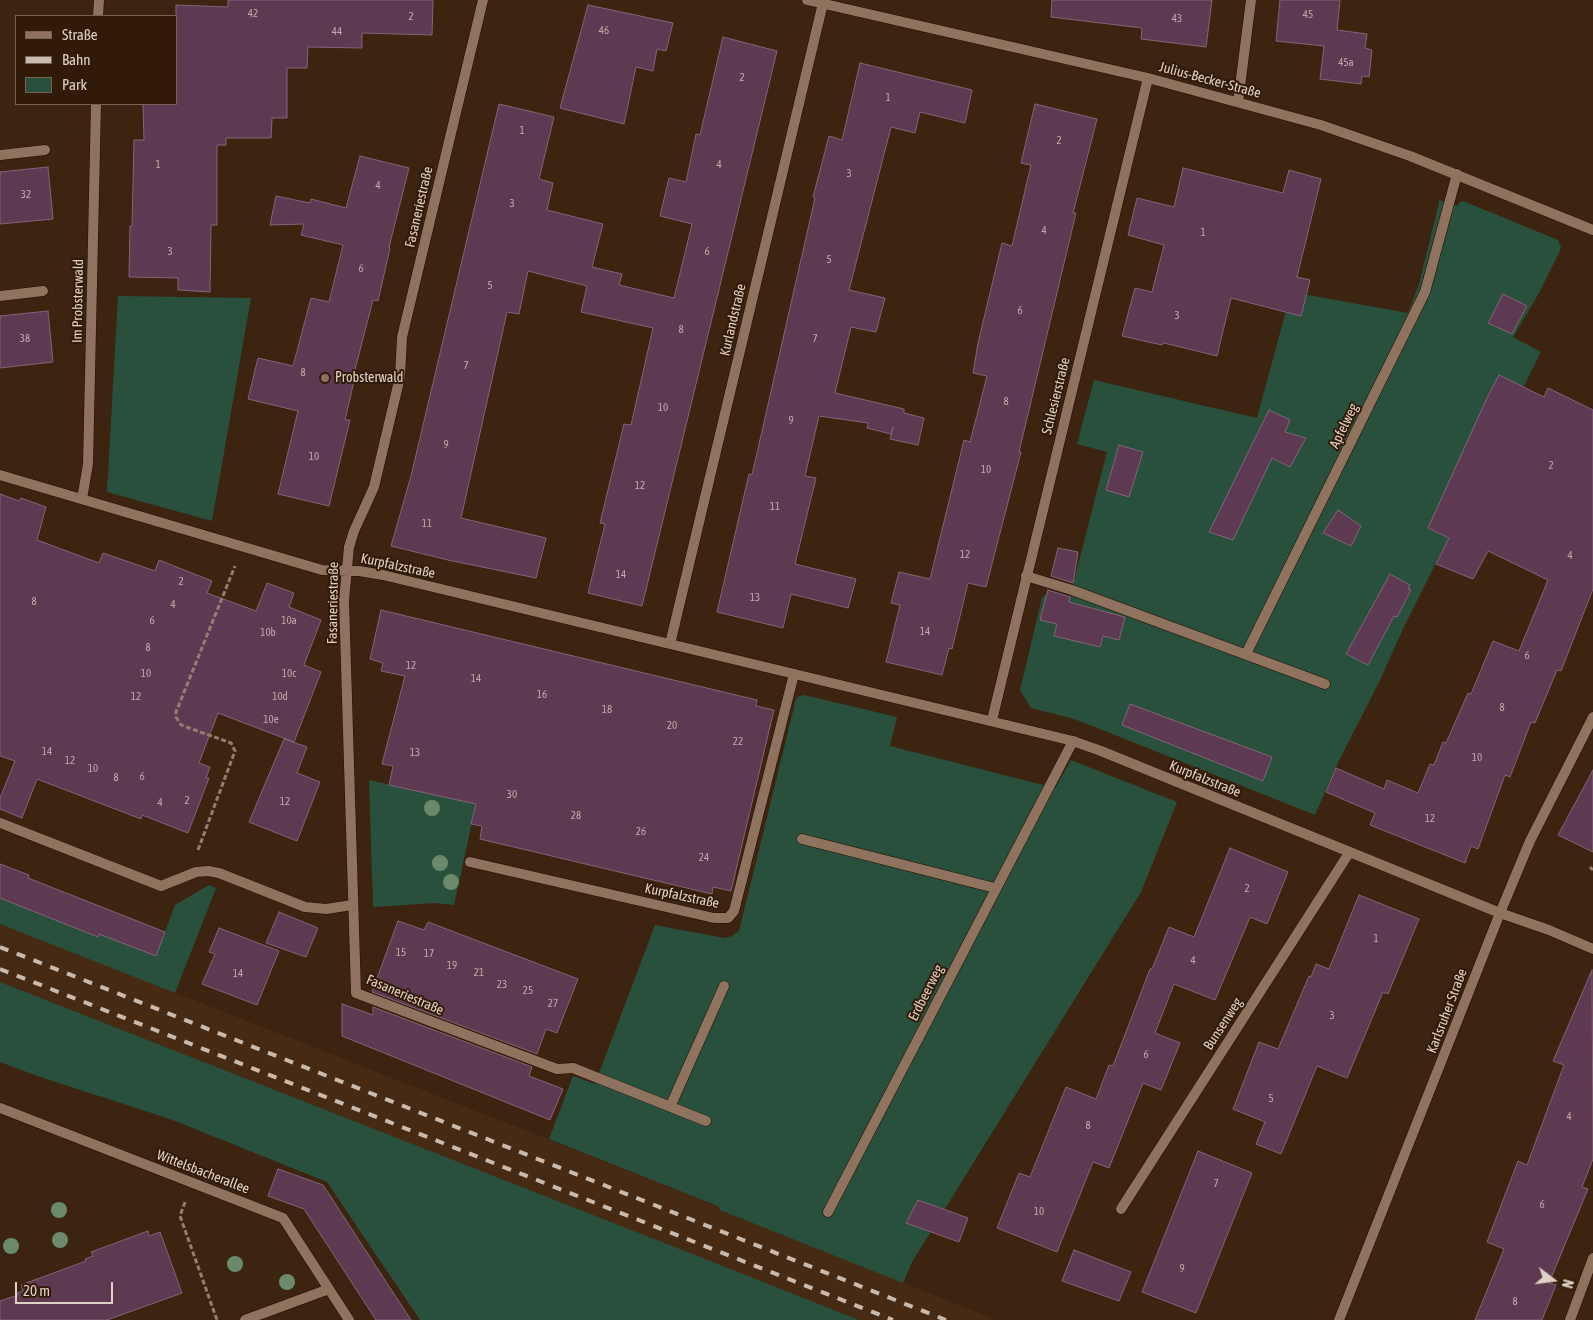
<!DOCTYPE html>
<meta charset="utf-8">
<style>
body{margin:0}
#map{position:relative;width:1593px;height:1320px;overflow:hidden;background:#3c2411;font-family:"Asap Condensed",sans-serif}
canvas{display:block}
.legend{position:absolute;left:15px;top:15px;width:162px;height:90px;box-sizing:border-box;background:#311a07;border:1px solid #776353;margin:0;padding:6px 9px;list-style:none;font-size:15px;color:#e0d1c5}
.legend li{display:flex;align-items:center;gap:10px;height:25px}
.legend b{width:25px;border:1px solid #776353}
.north{position:absolute;left:1528px;top:1255px;width:50px;height:50px;-webkit-text-stroke:4px #311a07;paint-order:stroke;rotate:105deg;font-size:14px;font-weight:700;line-height:20px;text-align:center;color:#e0d1c5}
.north::after{content:'';display:block;margin:auto;width:18px;height:22px;background:#e0d1c5;clip-path:polygon(50% 0,100% 100%,50% 72%,0 100%)}
.scale{position:absolute;left:15px;top:1282px;width:98px;height:22px;box-sizing:border-box;border:2px solid #e0d1c5;border-top:0;padding-left:6px;font-size:15px;line-height:18px;white-space:nowrap;color:#e0d1c5;-webkit-text-stroke:4px #311a07;paint-order:stroke}
</style>
<div id="map">
<canvas width="1593" height="1320"></canvas>
<ul class="legend">
<li><b style="height:6px;background:#8f735e"></b>Straße</li>
<li><b style="height:6px;background:#cabaad"></b>Bahn</li>
<li><b style="height:14px;background:#29503d"></b>Park</li>
</ul>
<div class="north">N</div>
<div class="scale">20 m</div>
</div>
<script>
const g = document.querySelector('canvas').getContext('2d');
g.lineJoin = 'round';
function fillPath(path, color) {
  g.fillStyle = color;
  g.fill(path, 'evenodd');
}
function shape(rows) {
  const path = new Path2D();
  for (const r of rows) {
    path.moveTo(r[0], r[1]);
    for (let i = 2; i < r.length; i += 2) path.lineTo(r[i], r[i + 1]);
  }
  return path;
}
function strokePath(path, color, width, dash) {
  g.strokeStyle = color;
  g.lineWidth = width;
  g.lineCap = dash ? 'butt' : 'round';
  g.setLineDash(dash || []);
  g.stroke(path);
}
function label(font, color, halo, rows, align = 'center') {
  g.font = font + ' "Asap Condensed",sans-serif';
  g.lineWidth = 4;
  g.setLineDash([]);
  g.textBaseline = 'middle';
  g.strokeStyle = halo;
  g.fillStyle = color;
  for (const [text, x, y, turn = 0] of rows) {
    g.save();
    g.translate(x, y);
    g.rotate((+turn || 0) * Math.PI / 180);
    g.textAlign = isNaN(turn) ? turn : align;
    if (halo) g.strokeText(text, 0, 0);
    g.fillText(text, 0, 0);
    g.restore();
  }
}
fillPath(shape([
 [0,924,718,1206,720,1210,997,1320,859,1320,0,982]
]), '#472a13');
fillPath(shape([
 [1439,200,1458,206,1460,202,1463,201,1558,240,1561,247,1560,251,1539,293,1513,337,1541,352,1403,629,1380,680,1336,767,1315,815,1095,727,1074,719,1031,708,1020,690,1042,598,1048,591,1070,596,1107,452,1077,444,1094,380,1257,418,1291,292,1408,313,1419,284,1439,203],
 [118,296,251,298,212,521,107,492],
 [804,695,897,717,890,746,1055,788,1071,760,1177,802,1141,892,912,1262,903,1283,720,1210,718,1206,549,1139,573,1076,595,1084,655,925,724,938,732,936,739,931,796,699,799,696],
 [369,780,476,804,454,905,435,903,373,907],
 [209,885,216,888,175,993,0,924,0,898,98,937,109,910,123,916,156,956,175,905],
 [0,982,728,1268,859,1320,420,1320,327,1182,170,1119,40,1077,0,1062]
]), '#29503d');
const building = shape([
 [228,0,433,0,432,35,362,33,362,48,308,47,307,68,287,68,287,118,272,118,271,138,226,138,226,145,217,145,217,225,211,225,210,292,178,290,178,278,129,277,130,226,132,226,134,140,144,140,143,104,176,104,176,5,228,7,228,0],
 [1052,0,1212,0,1206,47,1141,39,1142,28,1051,17,1052,0],
 [1280,0,1340,0,1337,30,1367,34,1365,48,1372,50,1369,77,1362,76,1361,84,1320,79,1324,46,1276,41,1280,0],
 [588,5,673,23,666,51,657,49,653,71,636,67,624,124,560,108,588,5],
 [723,37,777,51,642,606,588,593,605,524,600,523,624,424,631,425,653,328,581,312,587,286,528,271,519,314,507,312,461,518,546,538,536,578,448,560,391,546,411,476,499,104,554,117,539,179,553,183,547,210,603,224,592,267,622,274,619,285,674,298,692,224,660,216,669,178,686,182,696,134,700,135,723,37],
 [860,63,972,90,965,123,920,112,915,133,891,127,849,290,885,298,876,332,851,327,835,393,904,409,904,413,924,418,918,445,890,439,893,427,891,434,867,428,868,423,819,416,805,476,816,478,795,564,856,579,848,608,791,594,783,628,717,612,749,474,752,475,815,198,813,197,829,136,842,140,860,63],
 [1035,104,1097,119,1073,213,1076,213,1019,452,1021,452,986,587,968,583,952,649,949,648,942,675,886,662,900,605,891,603,899,572,930,579,964,440,970,442,987,376,973,373,978,343,1002,243,1012,246,1031,165,1021,163,1035,104],
 [360,156,409,168,389,247,390,248,378,301,373,300,352,381,354,381,345,420,350,420,329,506,278,494,298,411,248,399,258,358,293,366,311,298,329,302,343,245,301,235,304,224,270,225,276,196,310,203,311,199,346,208,360,156],
 [48,167,53,219,0,224,0,172,48,167],
 [1183,168,1283,193,1289,170,1321,179,1297,277,1310,280,1301,316,1231,298,1217,356,1164,343,1162,345,1122,336,1135,288,1152,292,1164,245,1128,235,1137,198,1174,207,1183,168],
 [1503,294,1527,306,1512,334,1488,323,1503,294],
 [48,311,53,362,0,368,0,316,48,311],
 [1499,375,1544,397,1548,388,1593,410,1593,589,1561,671,1557,670,1535,723,1531,722,1510,777,1505,775,1478,849,1471,846,1465,863,1370,825,1375,813,1326,792,1336,768,1384,789,1387,780,1418,793,1430,764,1434,765,1443,742,1446,743,1468,693,1471,694,1493,641,1519,651,1548,580,1488,551,1473,579,1436,564,1449,538,1428,528,1487,398,1499,375],
 [1269,410,1290,420,1285,432,1306,438,1290,467,1272,458,1233,540,1209,532,1269,410],
 [1119,445,1143,452,1129,497,1106,490,1119,445],
 [0,494,19,501,21,498,46,507,37,540,99,563,103,553,155,571,159,560,212,581,207,593,256,611,267,583,294,593,289,607,321,620,304,665,321,672,294,742,218,713,199,763,210,767,206,778,209,778,188,833,142,815,141,819,37,779,22,818,0,809,0,798,15,761,0,756,0,494],
 [1338,510,1361,526,1351,546,1323,533,1338,510],
 [1058,548,1078,552,1073,583,1051,576,1058,548],
 [1390,574,1410,585,1408,589,1411,590,1397,617,1394,616,1368,665,1346,654,1390,574],
 [1048,590,1070,597,1069,602,1125,617,1119,640,1103,636,1100,647,1054,636,1057,624,1040,620,1048,590],
 [381,610,757,700,756,706,774,710,731,891,713,887,712,894,480,839,482,826,471,824,476,804,389,785,393,766,382,764,405,676,381,671,383,663,370,659,381,610],
 [1130,704,1272,757,1263,781,1122,725,1130,704],
 [284,739,307,747,297,773,320,782,297,841,249,822,284,739],
 [1593,770,1593,852,1558,835,1593,770],
 [1230,848,1288,872,1267,924,1250,917,1215,1000,1174,984,1155,1033,1180,1043,1161,1090,1143,1083,1109,1168,1093,1162,1057,1252,997,1228,1019,1173,1030,1177,1066,1087,1096,1099,1109,1065,1113,1066,1150,969,1152,969,1169,927,1194,937,1230,848],
 [0,864,29,875,28,878,165,932,156,956,99,934,98,937,0,898,0,864],
 [1359,895,1419,919,1388,994,1383,992,1347,1078,1317,1066,1281,1154,1256,1144,1265,1122,1233,1109,1259,1042,1278,1049,1309,976,1311,977,1316,964,1329,969,1359,895],
 [279,912,318,928,306,957,266,943,279,912],
 [398,921,424,930,428,922,578,979,557,1033,546,1029,537,1054,372,992,398,921],
 [219,928,279,951,257,1005,202,984,215,954,209,952,219,928],
 [1592,970,1593,1159,1582,1187,1588,1189,1549,1283,1556,1285,1542,1320,1475,1320,1504,1249,1487,1242,1518,1161,1527,1165,1564,1065,1553,1061,1592,970],
 [342,1004,373,1015,373,1007,532,1067,529,1076,563,1089,550,1120,342,1036,342,1004],
 [1198,1151,1252,1173,1196,1313,1142,1292,1198,1151],
 [278,1169,323,1185,411,1320,376,1320,304,1209,268,1196,278,1169],
 [918,1200,968,1218,959,1242,906,1223,918,1200],
 [148,1231,149,1236,160,1232,182,1293,107,1320,0,1320,0,1301,18,1295,17,1293,23,1291,21,1285,86,1261,85,1259,93,1256,91,1252,148,1231],
 [1074,1250,1131,1272,1119,1301,1062,1281,1074,1250]
]);
fillPath(building, '#5e3952');
strokePath(building, '#826578', 1);
const lane = shape([
 [0,155,45,150],
 [0,296,43,291],
 [1026,576,1072,590,1325,684],
 [1246,654,1425,292,1457,174],
 [802,839,995,888],
 [470,862,714,918,728,918,734,911,794,674],
 [573,1068,706,1121],
 [670,1107,724,986],
 [828,1212,1073,741]
]);
const street = shape([
 [483,0,402,337,400,377,374,487,354,531,349,547,344,600,356,993,557,1069,573,1068],
 [807,0,1148,78,1321,125,1410,156,1593,230],
 [98,16,99,0],
 [1238,102,1251,0],
 [0,475,322,570,359,571,383,575,1073,741,1101,751,1500,913,1549,930,1593,949],
 [82,499,88,464,96,104],
 [670,644,823,3],
 [992,720,1148,78],
 [0,823,161,886,196,872,208,871,219,873,305,907,326,909,352,905],
 [0,1108,283,1218,349,1320],
 [1121,1209,1349,853],
 [245,1320,329,1289],
 [1339,1320,1500,913,1530,841,1593,717],
 [1570,1320,1593,1258]
]);
strokePath(lane, '#220c00', 11);
strokePath(street, '#220c00', 11);
strokePath(shape([
 [198,850,235,751,231,743,181,725,176,717,176,712,235,566],
 [1590,867,1593,870],
 [185,1202,180,1216,217,1320]
]), '#937f70', 3, [5, 2.5]);
strokePath(lane, '#8f735e', 10);
strokePath(street, '#8f735e', 10);
strokePath(shape([
 [0,947,946,1320],
 [0,969,893,1320]
]), '#cabaad', 4, [9, 9]);
g.fillStyle = '#6b8a6c';
for (const [x, y] of [
 [432,808],
 [440,863],
 [451,882],
 [59,1210],
 [60,1240],
 [11,1246],
 [235,1264],
 [287,1282]
]) {
  g.beginPath();
  g.arc(x, y, 8, 0, 2 * Math.PI);
  g.fill();
}
for (const [x, y, r, color] of [
 [325,378,5,"#8d6e63"]
]) {
  const dot = new Path2D();
  dot.arc(x, y, r, 0, 2 * Math.PI);
  g.fillStyle = color;
  g.fill(dot);
  strokePath(dot, '#311a07', 2);
}
label('11px', '#c0aba8', null, [
 ["42",253,14],
 ["45",1308,15],
 ["2",411,17],
 ["43",1177,19],
 ["46",604,31],
 ["44",337,32],
 ["45a",1346,63],
 ["2",742,78],
 ["1",888,98],
 ["1",522,131],
 ["2",1059,141],
 ["1",158,165],
 ["4",719,165],
 ["3",849,174],
 ["4",378,186],
 ["32",26,195],
 ["3",512,204],
 ["4",1044,231],
 ["1",1203,233],
 ["3",170,252],
 ["6",707,252],
 ["5",829,260],
 ["6",361,269],
 ["5",490,286],
 ["6",1020,311],
 ["3",1177,316],
 ["8",681,330],
 ["38",25,339],
 ["7",815,339],
 ["7",466,366],
 ["8",303,373],
 ["8",1006,402],
 ["10",663,408],
 ["9",791,421],
 ["9",446,445],
 ["10",314,457],
 ["2",1551,466],
 ["10",986,470],
 ["12",640,486],
 ["11",775,507],
 ["11",427,524],
 ["12",965,555],
 ["4",1570,556],
 ["14",621,575],
 ["2",181,582],
 ["13",755,598],
 ["8",34,602],
 ["4",173,605],
 ["6",152,621],
 ["10a",289,621],
 ["14",925,632],
 ["10b",268,633],
 ["8",148,648],
 ["6",1527,656],
 ["12",411,666],
 ["10",146,674],
 ["10c",289,674],
 ["14",476,679],
 ["16",542,695],
 ["12",136,697],
 ["10d",280,697],
 ["8",1502,708],
 ["18",607,710],
 ["10e",271,720],
 ["20",672,726],
 ["22",738,742],
 ["14",47,752],
 ["13",415,753],
 ["10",1477,758],
 ["12",70,761],
 ["10",93,769],
 ["6",142,777],
 ["8",116,778],
 ["30",512,795],
 ["2",187,801],
 ["12",285,802],
 ["4",160,803],
 ["28",576,816],
 ["12",1430,819],
 ["26",641,832],
 ["24",704,858],
 ["2",1247,889],
 ["1",1376,939],
 ["15",401,953],
 ["17",429,954],
 ["4",1193,961],
 ["19",452,966],
 ["21",479,973],
 ["14",238,974],
 ["23",502,985],
 ["25",528,991],
 ["27",553,1004],
 ["3",1332,1016],
 ["6",1146,1055],
 ["5",1271,1099],
 ["4",1569,1117],
 ["8",1088,1126],
 ["7",1216,1184],
 ["6",1542,1205],
 ["10",1039,1212],
 ["9",1182,1269],
 ["8",1515,1302]
]);
label('14px', '#e0d1c5', '#311a07', [
 ["Julius-Becker-Straße",1210,80,15],
 ["Fasaneriestraße",419,207,-77],
 ["Im Probsterwald",78,301,-89],
 ["Kurlandstraße",733,320,-77],
 ["Schlesierstraße",1056,396,-76],
 ["Apfelweg",1344,426,-64],
 ["Kurpfalzstraße",398,566,12],
 ["Fasaneriestraße",333,603,-89],
 ["Kurpfalzstraße",1205,779,22],
 ["Kurpfalzstraße",682,896,12],
 ["Erdbeerweg",926,993,-63],
 ["Fasaneriestraße",405,995,23],
 ["Karlsruher Straße",1447,1011,-69],
 ["Bunsenweg",1223,1024,-57],
 ["Wittelsbacherallee",203,1172,21]
]);
label('14px', '#e0d1c5', '#311a07', [
 ["Probsterwald",335,378]
], 'left');
</script>
